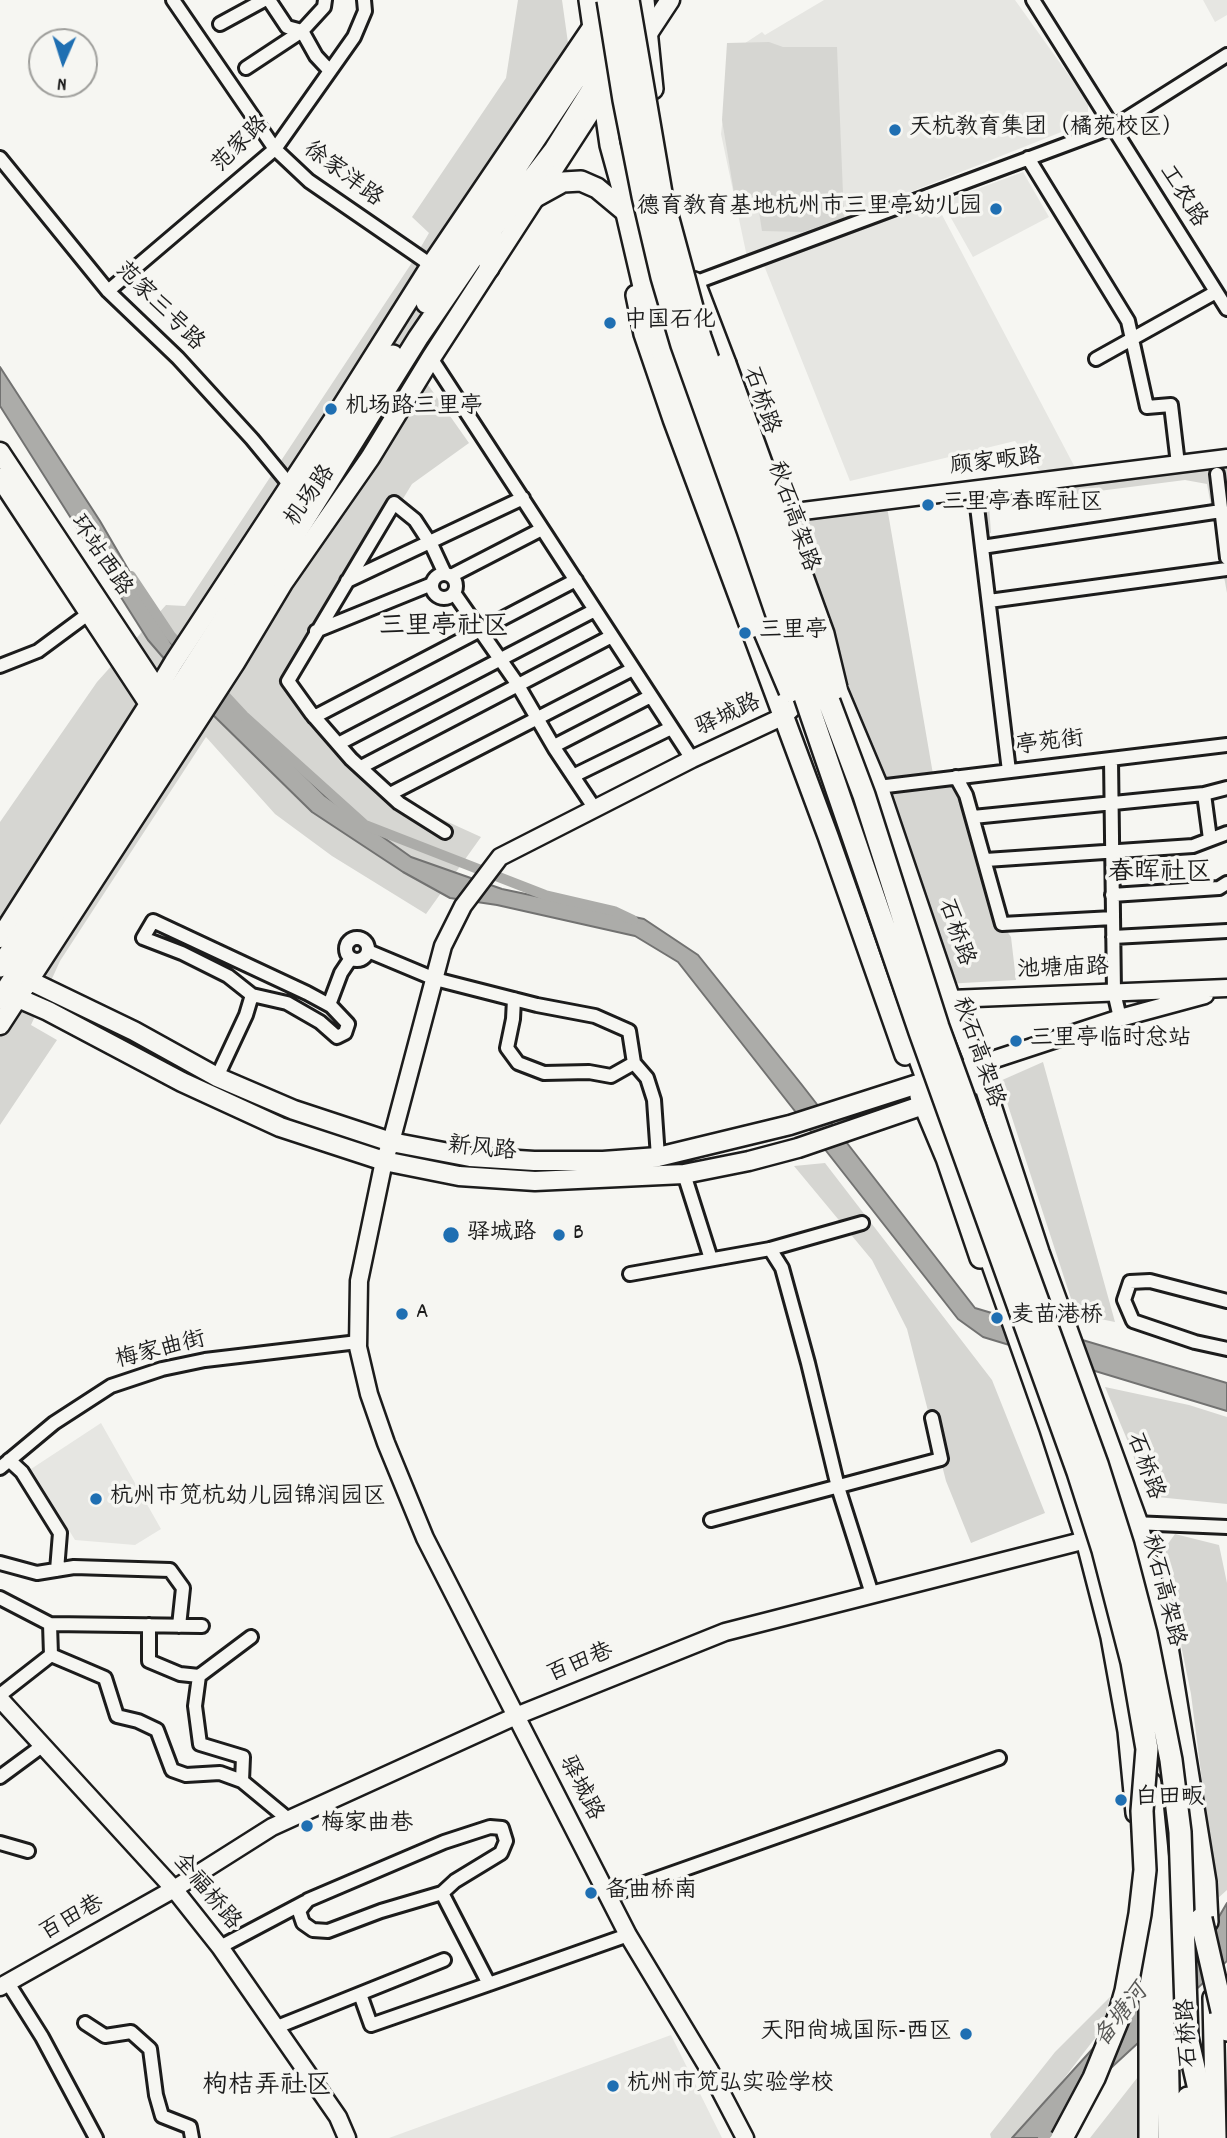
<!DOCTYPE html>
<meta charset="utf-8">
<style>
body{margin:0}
#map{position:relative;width:1227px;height:2138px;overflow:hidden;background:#f6f6f2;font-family:Dekko,sans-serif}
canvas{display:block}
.north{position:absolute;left:28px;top:28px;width:70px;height:70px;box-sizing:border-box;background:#f6f6f2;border:2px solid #9f9f9c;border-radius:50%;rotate:183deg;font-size:19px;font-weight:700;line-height:28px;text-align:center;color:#1c1c1c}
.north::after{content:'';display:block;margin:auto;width:24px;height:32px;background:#1f6fb2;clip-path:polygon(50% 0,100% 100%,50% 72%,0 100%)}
</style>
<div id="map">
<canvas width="1227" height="2138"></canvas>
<div class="north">N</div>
</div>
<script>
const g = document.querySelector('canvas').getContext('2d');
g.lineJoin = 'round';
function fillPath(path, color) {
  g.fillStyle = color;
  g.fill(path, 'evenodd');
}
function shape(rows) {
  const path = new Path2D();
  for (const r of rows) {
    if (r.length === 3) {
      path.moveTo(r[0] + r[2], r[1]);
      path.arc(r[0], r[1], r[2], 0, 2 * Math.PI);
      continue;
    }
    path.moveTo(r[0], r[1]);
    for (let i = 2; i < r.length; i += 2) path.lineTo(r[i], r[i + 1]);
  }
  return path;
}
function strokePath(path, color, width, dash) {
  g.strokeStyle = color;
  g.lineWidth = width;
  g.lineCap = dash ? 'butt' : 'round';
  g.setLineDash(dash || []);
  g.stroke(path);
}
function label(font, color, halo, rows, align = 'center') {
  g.font = font + ' Dekko,"LXGW WenKai TC",sans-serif';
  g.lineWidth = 7;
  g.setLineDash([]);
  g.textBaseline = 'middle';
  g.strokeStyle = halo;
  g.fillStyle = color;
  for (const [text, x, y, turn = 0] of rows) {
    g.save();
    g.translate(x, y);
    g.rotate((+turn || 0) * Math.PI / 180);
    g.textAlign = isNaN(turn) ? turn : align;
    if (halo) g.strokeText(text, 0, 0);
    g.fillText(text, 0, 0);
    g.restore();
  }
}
fillPath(shape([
 [824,0,1015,0,1088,102,1088,113,1079,125,747,257,721,134,730,53,762,32,765,35],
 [1203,0,1227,0,1227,15,1215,22],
 [1023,172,1049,217,973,257,942,202],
 [931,194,1080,477,1039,470,1015,441,850,481,761,258],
 [101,1423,161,1529,135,1545,75,1540,31,1469],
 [671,2035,722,2138,389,2138]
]), '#e6e6e2');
fillPath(shape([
 [518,0,562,0,582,143,446,356,426,382,469,443,412,484,293,679,373,770,413,806,481,837,426,914,332,856,275,814,206,737,60,961,31,1025,57,1040,0,1125,0,822,97,682,166,605,185,606,411,264,429,233,412,217,506,78],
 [769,42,783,47,837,47,844,218,803,232,762,231,758,205,736,205,722,120,727,43],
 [1227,467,1227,593,1207,484,1185,480,989,505,991,533,986,532,982,502,1001,494,1170,469],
 [886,501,934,780,956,777,1002,924,1011,937,1016,980,945,984,784,513],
 [1043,1062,1115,1322,1076,1314,1000,1081],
 [825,1163,992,1380,1045,1513,971,1543,946,1481,907,1329,872,1260,794,1166],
 [1105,1387,1189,1405,1227,1417,1227,1504,1147,1496,1131,1449],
 [1175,1534,1219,1545,1227,1583,1227,1890,1217,1899,1191,1694,1162,1552],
 [1110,1997,1102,2029,1056,2089,1012,2138,991,2138,990,2134,1055,2052],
 [1141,2073,1142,2138,1090,2138,1097,2129]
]), '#d6d6d2');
const water = shape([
 [0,367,100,521,171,643,325,796,411,857,502,889,644,919,698,955,802,1085,975,1308,1227,1383,1227,1411,983,1337,958,1319,678,962,635,936,497,905,450,898,403,872,312,812,210,712,148,640,0,406,0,367],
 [1227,1903,1227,1961,1100,2078,1043,2138,1012,2138,1106,2034,1200,1949,1227,1903]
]);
fillPath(water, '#acaca9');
strokePath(water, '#727271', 2);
strokePath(shape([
 [131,576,171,636,185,651],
 [217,687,244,716,365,825,545,895,614,911,633,920],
 [1043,2138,1067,2112]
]), '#acaca9', 10);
const minor = shape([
 [173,0,275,149,309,181,431,265],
 [269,0,287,27,302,31,316,56,330,71],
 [1033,0,1227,309],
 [220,24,264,0],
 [246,68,302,31,324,7,325,0],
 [0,158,108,291,178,358,252,439,289,484],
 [1028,158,1128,321,1147,407,1171,405,1178,464],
 [694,283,1113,127,1227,55],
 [108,291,275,149,354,37,365,11,364,0],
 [431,358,692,759],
 [1096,359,1216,292],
 [1217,474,1227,558],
 [975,490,1009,771],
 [982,547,1221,511],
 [444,586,12],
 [451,576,542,529],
 [347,581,523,498],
 [454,593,516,682,555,749,595,809],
 [989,601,1227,569],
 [316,631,432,584],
 [0,666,38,651,88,614],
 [314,717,576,580],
 [338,744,595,610],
 [554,746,651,696],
 [1111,759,1114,992,1120,1018],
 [361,767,612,636],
 [573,776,671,728],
 [956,777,966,795,1002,924,1113,918],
 [878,787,1227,745],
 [390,794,633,669],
 [1204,794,1210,839],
 [973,817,1204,794,1227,788],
 [445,832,399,803,351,759,311,713,288,681,394,503,415,520,432,546,445,574],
 [986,860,1193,846,1227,833],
 [1112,895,1219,888,1227,883],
 [1113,937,1227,931],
 [357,949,11],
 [368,951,435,979,537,1005,595,1016,629,1031,634,1063,647,1078,654,1100,658,1157],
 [514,999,513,1019,507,1048,518,1063,544,1073,589,1072,611,1076,634,1063],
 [329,1005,341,973,351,958],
 [217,1077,246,1015,252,995,287,1003,320,1022,337,1037,345,1033,348,1024,331,1006,307,993,153,921,143,938,182,953,228,976,252,995],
 [684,1174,711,1259],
 [770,1249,782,1268,808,1363,838,1487,872,1594],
 [630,1274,770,1249,862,1223],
 [1227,1301,1150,1281,1130,1282,1124,1300,1133,1321,1195,1342,1227,1349],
 [9,1460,22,1472,60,1533,57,1570],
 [0,1468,54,1423,111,1386,162,1369,205,1360,358,1342],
 [711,1520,941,1459,932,1418],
 [1133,1523,1227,1527],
 [0,1563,37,1573,74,1567,170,1570,183,1588,179,1626],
 [0,1598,50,1624,202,1626],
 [50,1624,51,1655],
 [149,1625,149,1661,180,1674,199,1676,195,1706,200,1744,243,1757,242,1781],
 [199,1676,251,1637],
 [0,1695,51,1655,77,1666,105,1678,117,1716,138,1721,157,1730,172,1770,186,1775,220,1773,242,1781,288,1819],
 [0,1777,42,1746],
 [0,1843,28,1851],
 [442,1893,455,1881,501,1853,506,1841,502,1828,490,1827,444,1842,308,1900,299,1911,303,1923,313,1930,328,1931,381,1911,442,1893,489,1984,628,1935],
 [608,1896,999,1758],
 [220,1947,305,1902],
 [8,1983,42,2037,96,2138],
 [360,1994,371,2025,489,1984],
 [85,2023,105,2036,131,2032,150,2049,156,2095,162,2116,190,2127,192,2138],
 [277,2027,444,1960]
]);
const tertiary = shape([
 [771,515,1227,458],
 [940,1002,950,999,1227,988],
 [977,1065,1120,1018,1205,995],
 [0,1699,174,1889,220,1947,338,2117,347,2138],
 [0,1987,174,1889,272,1827,516,1716,725,1632,1086,1540],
 [745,2138,710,2071,628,1935,425,1538,386,1443,369,1394,358,1347,359,1281,384,1161,391,1142,443,946,463,906,500,857,692,759,784,716,800,701]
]);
const secondary = shape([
 [643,41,670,0],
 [0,452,157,689],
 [0,478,149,704],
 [0,938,149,704,174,662,337,414,431,265,597,20],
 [22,977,134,1031,217,1077,294,1110,391,1142,470,1157,534,1161,603,1161,658,1157,790,1125,977,1065],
 [9,994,48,1011,182,1082,280,1127,384,1161,459,1176,535,1181,684,1174,749,1161,798,1148,935,1101,983,1081],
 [0,1025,235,663,283,583,370,458,431,358,606,88]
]);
const primary = shape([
 [589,0,610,145,632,225],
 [644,0,653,89],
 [534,198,563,182,581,181,597,188,627,213],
 [489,268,492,231],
 [636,295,644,334,673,419,828,836,905,1055],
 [426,303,598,46],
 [830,673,878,787,950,999,983,1081,1039,1252,1137,1521,1168,1647,1206,1882,1208,1922],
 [149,704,178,688],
 [0,967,393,355],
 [0,999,199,689,418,338,492,230,554,150,602,73],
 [909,1032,937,1108],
 [920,1096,946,1158,980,1258],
 [983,1239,1050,1429,1086,1540,1111,1637,1128,1731,1136,1813],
 [1145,1906,1149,1942,1149,2138],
 [1213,1998,1216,2138]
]);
const trunk = shape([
 [627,213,654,329,765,632],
 [694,283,725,364],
 [1150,1783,1165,1930,1169,2138],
 [1186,1857,1201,1919],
 [1222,2011,1227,2030],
 [1187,2037,1198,2085,1205,2138],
 [1188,2098,1188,2138]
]);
strokePath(minor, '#1c1c1c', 18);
strokePath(tertiary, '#1c1c1c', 21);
strokePath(secondary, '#1c1c1c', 23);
strokePath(primary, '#1c1c1c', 24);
strokePath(trunk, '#1c1c1c', 26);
strokePath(minor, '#f6f6f2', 12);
strokePath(tertiary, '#f6f6f2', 16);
strokePath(secondary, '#f6f6f2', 18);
strokePath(primary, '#f6f6f2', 19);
strokePath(trunk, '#f6f6f2', 21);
const trunkBridge = shape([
 [608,0,624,100,643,196,662,277,682,345,748,530,920,1032,1078,1472,1103,1550,1132,1662,1147,1749,1142,1811,1145,1870,1140,1914,1126,1991,1118,2019,1094,2078,1062,2138],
 [628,0,661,193,700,337,805,638,864,795,938,1027,1097,1464,1123,1546,1146,1634,1171,1760,1180,1832,1187,2037],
 [725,364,823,634,836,688],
 [765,632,790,691],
 [1201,1919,1222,2011]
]);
strokePath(trunkBridge, '#1c1c1c', 26, []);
strokePath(trunkBridge, '#f6f6f2', 21);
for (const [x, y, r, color] of [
 [895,130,7,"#1f6fb2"],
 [996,209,7,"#1f6fb2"],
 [610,323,7,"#1f6fb2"],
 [331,409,7,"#1f6fb2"],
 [928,505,7,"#1f6fb2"],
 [745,633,7,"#1f6fb2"],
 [1016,1041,7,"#1f6fb2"],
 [451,1235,9,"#1f6fb2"],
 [559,1235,7,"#1f6fb2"],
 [402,1314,7,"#1f6fb2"],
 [997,1318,7,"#1f6fb2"],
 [96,1499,7,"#1f6fb2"],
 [1121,1800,7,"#1f6fb2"],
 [307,1826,7,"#1f6fb2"],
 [591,1893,7,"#1f6fb2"],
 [966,2034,7,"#1f6fb2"],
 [613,2086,7,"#1f6fb2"]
]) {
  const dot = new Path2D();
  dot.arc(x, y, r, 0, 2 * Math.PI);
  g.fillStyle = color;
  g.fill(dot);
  strokePath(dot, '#f6f6f2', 2.5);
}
label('23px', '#1c1c1c', '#f6f6f2', [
 ["天杭教育集团（橘苑校区）",909,130],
 ["德育教育基地杭州市三里亭幼儿园",982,209,"right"],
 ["中国石化",624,323],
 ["机场路三里亭",345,409],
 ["三里亭春晖社区",942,505],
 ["三里亭",759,633],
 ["三里亭临时总站",1030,1041],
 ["驿城路",467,1235],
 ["B",573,1235],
 ["A",416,1314],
 ["麦苗港桥",1011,1318],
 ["杭州市笕杭幼儿园锦润园区",110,1499],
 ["白田畈",1135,1800],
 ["梅家曲巷",321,1826],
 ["备曲桥南",605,1893],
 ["天阳尚城国际-西区",952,2034,"right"],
 ["杭州市笕弘实验学校",627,2086]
], 'left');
label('23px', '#1c1c1c', '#f6f6f2', [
 ["范家路",242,146,-45],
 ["徐家洋路",342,176,37],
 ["工农路",1181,197,58],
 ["范家三号路",158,308,45],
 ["石桥路",759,401,71],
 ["顾家畈路",996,464,-7],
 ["机场路",312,497,-55],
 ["秋石高架路",791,517,71],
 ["环站西路",99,557,56],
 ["驿城路",729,717,-25],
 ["亭苑街",1050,745,-7],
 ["石桥路",954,933,71],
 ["池塘庙路",1063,971,-2],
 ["秋石高架路",976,1053,71],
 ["新风路",482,1151,6],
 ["梅家曲街",161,1352,-14],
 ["石桥路",1143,1467,70],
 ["秋石高架路",1161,1591,76],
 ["百田巷",581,1665,-22],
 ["驿城路",579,1789,63],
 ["全福桥路",205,1893,50],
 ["百田巷",73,1920,-29],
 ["石桥路",1190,2033,-93]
]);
label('italic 24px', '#565654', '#f6f6f2', [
 ["备塘河",1123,2017,-52]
]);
label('26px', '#1c1c1c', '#f6f6f2', [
 ["三里亭社区",444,629],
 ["春晖社区",1160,875],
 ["枸桔弄社区",267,2088]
]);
</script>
